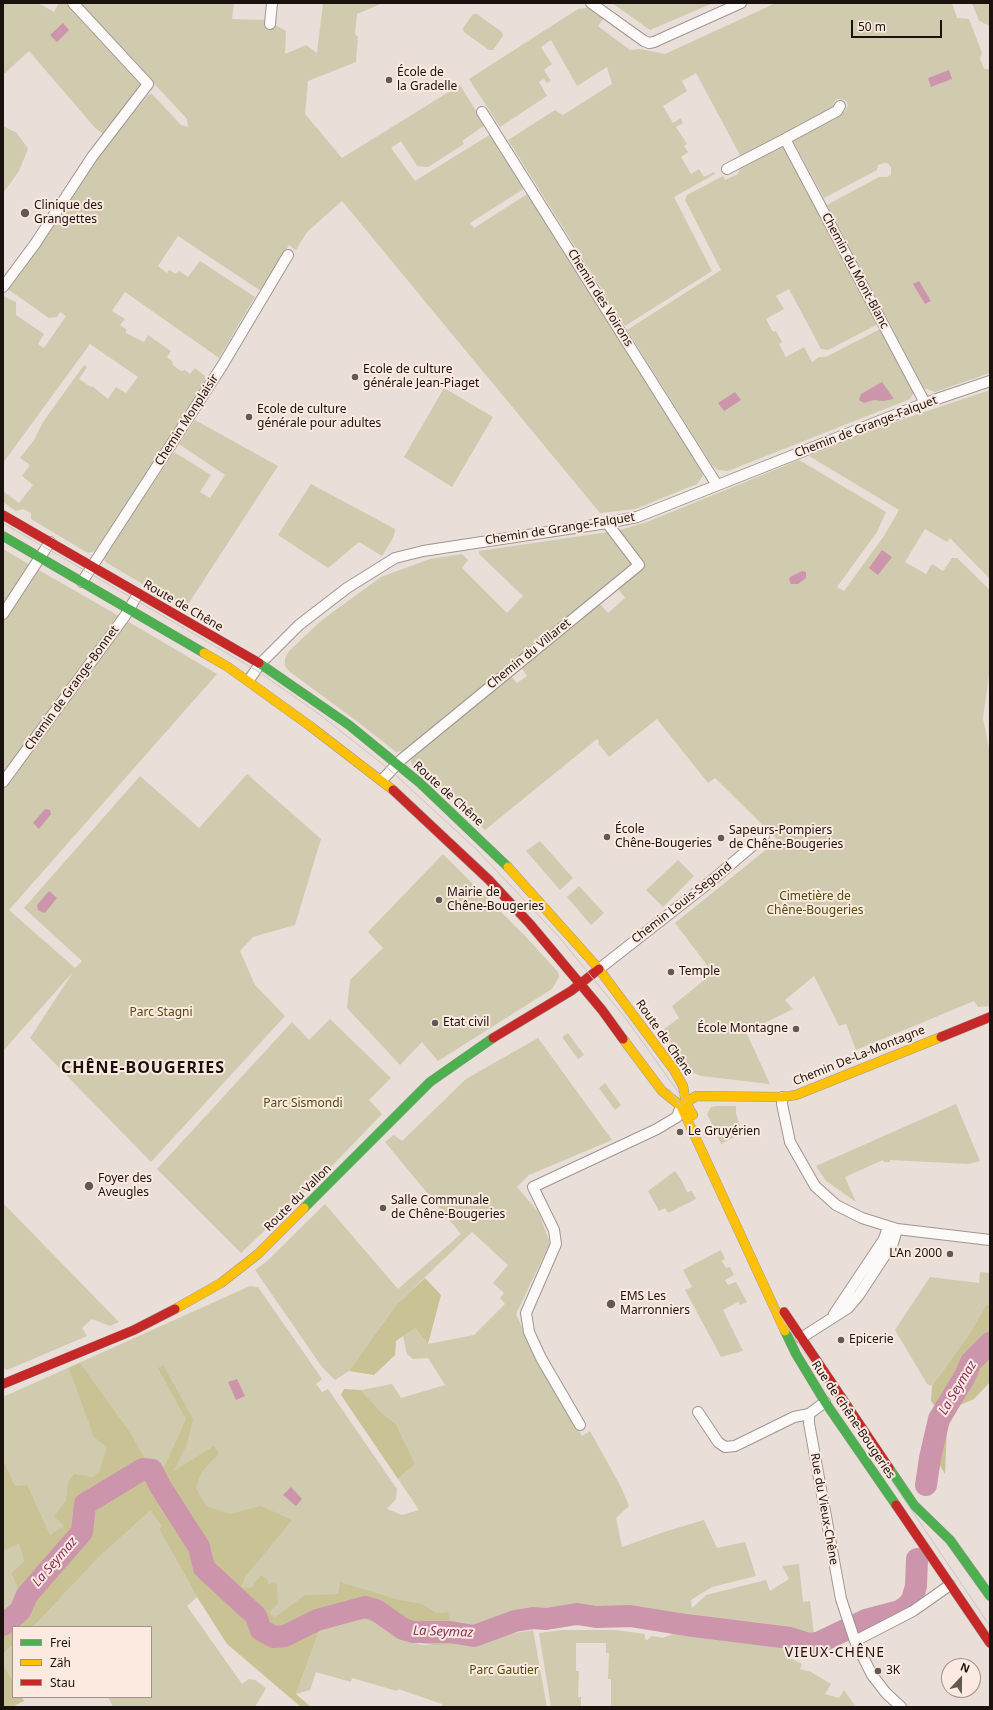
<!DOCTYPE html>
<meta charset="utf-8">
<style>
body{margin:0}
#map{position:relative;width:993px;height:1710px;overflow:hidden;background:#e9ded8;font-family:"Noto Sans",sans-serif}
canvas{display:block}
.frame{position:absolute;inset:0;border:4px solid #19120f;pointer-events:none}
.legend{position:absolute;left:12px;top:1626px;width:140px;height:72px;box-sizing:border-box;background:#fce9df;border:1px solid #a1938c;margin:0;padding:5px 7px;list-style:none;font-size:12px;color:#19120f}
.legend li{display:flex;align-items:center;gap:8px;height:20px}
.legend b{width:20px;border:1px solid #a1938c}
.north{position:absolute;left:941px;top:1658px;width:40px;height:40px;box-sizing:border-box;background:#fce9df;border:1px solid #a1938c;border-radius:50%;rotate:22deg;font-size:11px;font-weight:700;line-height:16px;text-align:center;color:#19120f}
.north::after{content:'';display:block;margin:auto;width:14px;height:18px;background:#625955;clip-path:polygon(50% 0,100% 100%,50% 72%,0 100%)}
.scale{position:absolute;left:851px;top:20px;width:91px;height:18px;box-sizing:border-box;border:2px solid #19120f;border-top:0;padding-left:5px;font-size:12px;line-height:14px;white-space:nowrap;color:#19120f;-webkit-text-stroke:3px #fce9df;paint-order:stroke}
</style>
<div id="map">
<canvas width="993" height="1710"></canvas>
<div class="frame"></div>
<ul class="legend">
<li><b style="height:5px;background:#4caf50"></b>Frei</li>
<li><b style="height:5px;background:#ffc107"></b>Zäh</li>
<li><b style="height:5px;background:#c62828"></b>Stau</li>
</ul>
<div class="north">N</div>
<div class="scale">50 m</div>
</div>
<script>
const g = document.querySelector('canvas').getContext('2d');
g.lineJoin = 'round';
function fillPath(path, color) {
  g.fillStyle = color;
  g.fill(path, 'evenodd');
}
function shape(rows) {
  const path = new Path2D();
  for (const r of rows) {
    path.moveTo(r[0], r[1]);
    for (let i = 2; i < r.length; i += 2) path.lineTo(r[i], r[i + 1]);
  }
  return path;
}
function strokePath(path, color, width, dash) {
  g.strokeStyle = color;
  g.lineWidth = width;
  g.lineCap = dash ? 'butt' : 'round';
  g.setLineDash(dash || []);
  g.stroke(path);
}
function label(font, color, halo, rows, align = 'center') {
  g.font = font + ' "Noto Sans",sans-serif';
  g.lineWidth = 4;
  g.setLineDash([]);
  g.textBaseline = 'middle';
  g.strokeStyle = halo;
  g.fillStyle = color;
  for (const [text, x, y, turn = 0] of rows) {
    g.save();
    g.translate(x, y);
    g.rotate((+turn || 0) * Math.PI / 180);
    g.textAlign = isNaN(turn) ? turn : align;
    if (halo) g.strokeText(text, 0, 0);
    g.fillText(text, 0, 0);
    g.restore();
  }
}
fillPath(shape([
 [3,3,38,3,54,12,59,3,68,3,142,82,142,88,104,134,96,129,29,51,3,75],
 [79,3,234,3,232,19,267,20,286,31,285,54,306,45,317,53,323,3,383,3,357,14,355,34,358,37,356,62,308,81,305,114,342,158,460,85,485,125,462,141,464,144,428,167,417,166,401,141,391,148,415,181,491,134,525,188,470,223,474,228,529,193,702,471,703,476,697,484,635,509,600,513,342,201,307,232,296,250,289,245,261,291,178,236,158,266,167,273,169,270,176,274,179,271,188,277,200,261,255,297,219,358,125,292,112,311,125,319,120,325,126,329,126,333,144,342,148,335,171,351,167,357,172,361,173,365,181,371,185,370,190,374,195,368,205,376,205,382,95,551,88,553,31,519,31,513,23,509,16,511,3,502,4,492,19,503,33,485,22,476,30,465,20,458,34,440,43,422,84,365,87,367,79,379,91,387,92,386,108,399,116,387,126,393,138,377,90,344,3,463,3,296,16,302,16,315,44,334,38,344,44,348,66,316,60,312,57,317,49,318,9,290,8,287,63,208,66,209,69,205,68,201,107,145,148,95,152,94,181,125,188,127,187,119],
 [612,3,713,3,650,30],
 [776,3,952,3,957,18,969,19,982,53,980,58,984,69,990,69,990,373,935,392,924,388,827,205,879,177,887,177,891,175,891,167,887,163,883,163,878,165,877,170,824,198,792,139,845,111,848,105,845,100,837,99,834,102,833,109,741,157,696,73,682,81,687,91,663,106,673,123,681,118,683,123,676,127,687,144,684,146,688,152,681,157,691,174,699,169,704,177,714,172,715,174,674,197,712,271,625,326,508,140,555,110,563,115,612,84,607,67,577,86,551,40,541,47,552,64,544,70,551,81,547,83,544,79,539,82,547,96,500,127,469,79,578,9,587,8,603,19,598,26,630,50,640,49,665,54],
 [972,3,990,3,990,26,979,21],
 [473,14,477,14,502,32,503,36,493,50,489,50,464,32,463,28],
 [3,126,17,133,28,149,19,171,3,193],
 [780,146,784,147,878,324,828,350,821,349,789,289,776,296,784,309,766,319,773,332,776,331,782,342,779,344,786,357,804,347,812,362,819,357,826,357,880,329,914,392,910,399,728,471,718,470,712,465,627,330,721,270,685,200,687,195,723,176,725,180,738,174,741,166],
 [444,388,493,417,452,487,404,457],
 [990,390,990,579,950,538,947,542,925,529,905,562,926,574,932,564,943,571,952,558,957,558,990,590,990,668,983,718,990,754,990,1006,978,1007,974,1001,856,1050,846,1024,839,1026,814,976,785,1000,793,1009,746,1032,770,1084,701,1076,687,1070,660,1032,679,1018,672,1006,713,973,675,923,778,840,715,778,708,783,657,719,609,757,598,743,599,741,597,739,485,830,455,802,456,796,451,792,447,796,412,766,411,761,413,757,510,675,517,683,527,676,521,667,599,603,608,613,625,598,617,587,643,565,616,531,647,522,799,460,886,512,877,532,837,587,844,591,884,536,899,510,809,456,889,424],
 [195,420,278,466,185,609,107,563,104,560,105,556,174,452,211,475,200,492,210,498,225,475,179,444],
 [311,484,395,529,394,536,382,556,359,542,328,568,278,535],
 [608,532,633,562,407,750,396,752,354,719,290,672,285,666,285,658,289,651,322,620,381,577,430,559,462,554,468,560,462,568,507,613,523,596,479,554,479,551],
 [3,549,32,566,3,610],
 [37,569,119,616,3,774,3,620],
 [129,622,217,674,9,910,75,968,82,961,24,908,140,776,199,828,247,774,321,839,295,925,253,937,240,951,255,985,285,1016,151,1162,30,1038,73,972,3,1051,3,789,126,623],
 [540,841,573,878,560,890,526,851],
 [442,855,444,855,527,938,558,972,559,977,552,989,438,1061,422,1042,400,1065,347,1008,350,980,383,948,368,932],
 [678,860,694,876,663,907,646,890],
 [579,886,604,913,591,925,567,897],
 [330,1019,391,1078,369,1100,382,1114,327,1171,241,1253,157,1169,292,1022,309,1040],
 [568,1033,584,1055,578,1059,562,1037],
 [538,1038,612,1140,529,1175,517,1187,539,1213,550,1243,516,1314,531,1348,582,1436,590,1431,621,1487,629,1506,616,1518,622,1547,667,1531,704,1520,717,1548,745,1542,756,1576,712,1587,691,1600,692,1608,706,1595,766,1580,770,1591,789,1579,782,1566,799,1564,803,1602,810,1601,814,1635,797,1635,641,1609,602,1612,572,1611,531,1614,480,1627,450,1622,391,1607,278,1629,236,1588,176,1489,79,1521,42,1548,3,1459,3,1397,250,1286,258,1287,322,1379,316,1384,322,1392,328,1389,397,1489,396,1499,387,1509,402,1515,419,1510,398,1479,415,1464,396,1424,381,1412,361,1390,392,1384,401,1398,445,1385,428,1358,413,1359,407,1354,403,1336,415,1328,428,1344,474,1335,505,1304,500,1298,504,1293,493,1283,508,1265,472,1232,396,1305,349,1371,335,1380,322,1367,255,1270,266,1262,325,1204,398,1289,461,1234,385,1142,394,1135,402,1141,466,1079],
 [605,1083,621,1105,615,1110,599,1088],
 [956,1104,980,1161,969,1164,890,1160,890,1162,884,1162,883,1160,845,1177,856,1202,826,1181,816,1166],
 [716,1106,736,1106,736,1113,742,1133,721,1144,707,1114,711,1107],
 [675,1171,682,1181,687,1192,692,1191,696,1199,668,1213,665,1208,659,1211,648,1191],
 [3,1203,119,1322,110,1326,92,1319,82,1328,87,1336,7,1370,3,1368],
 [721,1250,725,1259,722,1261,726,1268,730,1267,734,1275,725,1280,728,1285,736,1282,747,1302,740,1305,738,1302,723,1310,743,1351,721,1357,685,1290,692,1287,683,1270],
 [980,1272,990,1273,990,1305,986,1305,968,1336,932,1386,927,1384,895,1330,930,1277,979,1283],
 [150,1511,163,1527,159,1529,197,1597,187,1606,242,1684,249,1679,255,1680,266,1688,255,1707,113,1707,108,1697,151,1697,151,1627,33,1627,99,1557],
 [19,1544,24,1561,11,1573,18,1589,13,1609,3,1611,3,1551],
 [357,1616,391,1630,411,1642,423,1645,455,1644,533,1630,547,1707,442,1707,442,1704,398,1689,397,1691,352,1678,351,1682,316,1672,310,1690,296,1694,318,1634,328,1622,340,1623],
 [562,1630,615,1630,645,1634,645,1639,647,1640,652,1636,663,1638,677,1632,782,1648,786,1656,802,1664,800,1669,811,1672,831,1684,825,1694,839,1698,844,1690,856,1707,614,1707,611,1706,611,1679,608,1679,609,1653,606,1653,606,1643,576,1643,576,1671,579,1671,578,1697,581,1697,581,1707,551,1707,539,1633],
 [13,1645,13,1681,3,1664,3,1654]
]), '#d0cbaf');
fillPath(shape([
 [425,1278,441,1295,428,1344,415,1328,396,1341,395,1355,374,1375,349,1371,396,1305],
 [986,1305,990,1305,990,1382,974,1399,960,1405,947,1428,945,1474,936,1459,942,1416,931,1401,932,1386,968,1336],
 [80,1363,131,1434,146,1461,164,1468,186,1419,158,1368,163,1365,193,1419,187,1444,174,1471,214,1446,219,1453,201,1473,196,1488,206,1506,230,1514,261,1506,292,1520,245,1577,241,1587,251,1588,261,1575,267,1579,268,1585,271,1583,277,1584,278,1603,269,1613,275,1617,305,1595,338,1594,340,1582,399,1600,422,1604,437,1613,448,1612,455,1644,435,1645,411,1642,391,1630,357,1616,340,1623,328,1622,318,1634,296,1694,311,1707,301,1707,227,1644,197,1597,159,1529,162,1526,150,1511,99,1557,33,1627,13,1627,13,1645,3,1654,3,1611,13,1609,18,1589,11,1573,24,1561,19,1544,3,1551,3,1459,15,1486,27,1485,50,1535,64,1526,54,1516,66,1501,68,1482,74,1474,93,1477,99,1473,107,1447,94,1437,69,1368],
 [344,1389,361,1390,381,1412,396,1424,415,1464,398,1479,341,1395],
 [3,1664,13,1681,13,1697,22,1697,24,1701,12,1707,3,1707]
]), '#c9c294');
fillPath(shape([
 [63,23,69,30,57,42,50,35],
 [949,70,952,79,931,87,928,78],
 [919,281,931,301,925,304,913,284],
 [882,382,894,399,883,401,874,400,864,403,859,400,861,394],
 [735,392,741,400,724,411,718,403],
 [882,550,892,557,878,575,869,568],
 [802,571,806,572,806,578,798,584,791,584,789,580,790,577],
 [45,809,50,810,51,814,39,829,33,823],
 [49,891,57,898,45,913,42,912,38,910,37,905],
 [237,1379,245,1396,236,1400,228,1382],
 [291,1487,302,1499,296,1506,283,1495]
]), '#cc95ac');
strokePath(shape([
 [926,1485,930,1458,939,1419,965,1376,971,1362,990,1343],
 [3,1625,20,1611,27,1595,82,1532,85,1504,143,1469,152,1470,160,1486,199,1547,204,1568,256,1616,261,1630,274,1637,285,1636,317,1620,365,1607,376,1610,403,1629,413,1632,450,1632,474,1636,515,1621,533,1618,546,1619,577,1614,596,1617,630,1616,686,1625,790,1638,808,1644,818,1643,866,1620,900,1611,907,1606,912,1600,916,1586,917,1559]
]), '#cc95ac', 22);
const street = shape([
 [591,3,644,41,649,43,654,42,741,3],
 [270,24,272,3],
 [482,112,717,485],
 [785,139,837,111,840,106],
 [727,169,785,139,925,403],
 [3,287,35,244,92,157,148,84,73,3],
 [82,582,222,366,288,255],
 [3,614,50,542],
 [249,680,260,664,299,625,347,588,395,558,423,551,607,523,637,517,925,403,990,381],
 [382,780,402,759,639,565,607,523],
 [3,782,125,616,138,594],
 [599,969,710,882,764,836],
 [782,1097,782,1104,790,1142,815,1186,836,1205,862,1218,897,1229,990,1240],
 [834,1314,884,1239,888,1227],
 [801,1338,848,1308,859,1295,893,1243,897,1229],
 [825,1402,809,1414,809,1423,841,1599,855,1641,872,1675,886,1693,901,1707],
 [698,1412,718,1442,725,1447,735,1446,794,1417,809,1414],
 [580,1425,541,1358,529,1332,526,1313,556,1244,554,1230,533,1187,657,1129,677,1117,681,1106],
 [855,1641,913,1611,950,1585]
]);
const fast = shape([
 [3,536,204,653],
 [259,663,349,725,420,783,508,867],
 [304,1208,430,1082,493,1038],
 [785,1331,796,1354,825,1402,896,1505],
 [889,1468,914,1505,950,1540,990,1596]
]);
const slow = shape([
 [204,653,228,667,310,726,393,790],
 [508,867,599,969,674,1070,683,1086,686,1103,693,1115],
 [623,1039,662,1091,681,1106,785,1331],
 [681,1106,696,1096,782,1097,796,1095,941,1037],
 [175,1309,221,1283,258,1254,304,1208]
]);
const jam = shape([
 [3,515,259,663],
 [393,790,489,880,530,924,602,1010,623,1039],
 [941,1037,990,1017],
 [493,1038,571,991,599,969],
 [784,1312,889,1468],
 [3,1384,134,1330,175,1309],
 [896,1505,990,1643]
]);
strokePath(street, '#9f9692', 12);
strokePath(fast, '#9f9692', 10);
strokePath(slow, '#9f9692', 10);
strokePath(jam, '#9f9692', 10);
strokePath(street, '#fcfaf9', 10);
strokePath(fast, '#4caf50', 9);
strokePath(slow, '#ffc107', 9);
strokePath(jam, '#c62828', 9);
strokePath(shape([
 [3,523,256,670,319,714,390,770,477,850,559,937,627,1020,686,1103],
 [670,1090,681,1106],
 [772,1304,990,1626]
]), '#cac6c4', 1);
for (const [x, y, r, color] of [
 [389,80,4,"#625955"],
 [25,213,5,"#625955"],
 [355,377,4,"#625955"],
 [249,417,4,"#625955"],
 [607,837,4,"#625955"],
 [721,838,4,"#625955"],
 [439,900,4,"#625955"],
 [671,972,4,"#625955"],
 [435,1023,4,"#625955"],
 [796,1029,4,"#625955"],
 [680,1132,4,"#625955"],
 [89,1186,5,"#625955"],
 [383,1208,4,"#625955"],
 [950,1254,4,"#625955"],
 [611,1304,5,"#625955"],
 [841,1340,4,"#625955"],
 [878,1671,4,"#625955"]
]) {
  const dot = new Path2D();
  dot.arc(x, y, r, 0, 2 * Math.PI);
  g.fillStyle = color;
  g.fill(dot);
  strokePath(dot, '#fce9df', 1.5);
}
label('12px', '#19120f', '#fce9df', [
 ["École de",397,73],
 ["la Gradelle",397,87],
 ["Clinique des",34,206],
 ["Grangettes",34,220],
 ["Ecole de culture",363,370],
 ["générale Jean-Piaget",363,384],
 ["Ecole de culture",257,410],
 ["générale pour adultes",257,424],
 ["École",615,830],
 ["Chêne-Bougeries",615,844],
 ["Sapeurs-Pompiers",729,831],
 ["de Chêne-Bougeries",729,845],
 ["Mairie de",447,893],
 ["Chêne-Bougeries",447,907],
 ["Temple",679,972],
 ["Etat civil",443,1023],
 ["École Montagne",788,1029,"right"],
 ["Le Gruyérien",688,1132],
 ["Foyer des",98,1179],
 ["Aveugles",98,1193],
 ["Salle Communale",391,1201],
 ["de Chêne-Bougeries",391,1215],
 ["L'An 2000",942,1254,"right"],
 ["EMS Les",620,1297],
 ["Marronniers",620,1311],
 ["Epicerie",849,1340],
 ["3K",886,1671]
], 'left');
label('12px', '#19120f', '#fce9df', [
 ["Chemin du Mont-Blanc",855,271,62],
 ["Chemin des Voirons",600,298,58],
 ["Chemin Monplaisir",187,420,-57],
 ["Chemin de Grange-Falquet",866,427,-21],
 ["Chemin de Grange-Falquet",560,529,-9],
 ["Route de Chêne",183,606,30],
 ["Chemin du Villaret",529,654,-39],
 ["Chemin de Grange-Bonnet",72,688,-54],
 ["Route de Chêne",448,794,42],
 ["Chemin Louis-Segond",682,903,-38],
 ["Route de Chêne",664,1038,55],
 ["Chemin De-La-Montagne",859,1056,-22],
 ["Route du Vallon",298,1198,-45],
 ["Rue de Chêne-Bougeries",853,1420,56],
 ["Rue du Vieux-Chêne",824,1509,80]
]);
label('12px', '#4f4c0d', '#fce9df', [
 ["Cimetière de",815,897],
 ["Chêne-Bougeries",815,911],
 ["Parc Stagni",161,1013],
 ["Parc Sismondi",303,1104],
 ["Parc Gautier",504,1671]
]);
label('italic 13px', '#893060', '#fce9df', [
 ["La Seymaz",958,1388,-59],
 ["La Seymaz",55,1562,-49],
 ["La Seymaz",443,1632,2]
]);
g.letterSpacing = '1px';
label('14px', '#19120f', '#fce9df', [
 ["VIEUX-CHÊNE",835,1653]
]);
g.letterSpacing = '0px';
g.letterSpacing = '1px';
label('bold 16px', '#19120f', '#fce9df', [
 ["CHÊNE-BOUGERIES",143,1068]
]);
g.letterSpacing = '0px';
</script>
